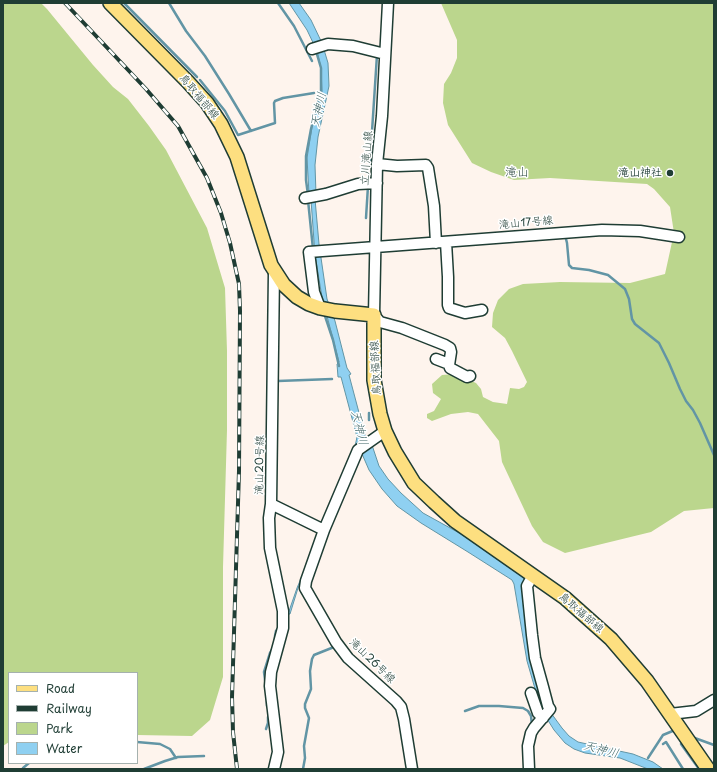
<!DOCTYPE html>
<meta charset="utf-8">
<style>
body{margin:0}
#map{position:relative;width:717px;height:772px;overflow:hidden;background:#fef4ed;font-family:"Playpen Sans",sans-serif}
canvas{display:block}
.frame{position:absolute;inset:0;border:4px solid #1f3d34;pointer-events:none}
.legend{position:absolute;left:8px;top:672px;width:130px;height:92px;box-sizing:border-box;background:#fff;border:1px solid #a5b1ae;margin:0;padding:5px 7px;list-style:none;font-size:12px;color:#1f3d34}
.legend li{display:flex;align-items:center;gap:8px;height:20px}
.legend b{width:20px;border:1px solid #a5b1ae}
</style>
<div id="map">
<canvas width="717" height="772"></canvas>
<div class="frame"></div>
<ul class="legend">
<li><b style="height:5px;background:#fddf80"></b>Road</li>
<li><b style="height:5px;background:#1f3d34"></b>Railway</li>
<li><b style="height:11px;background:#bbd68d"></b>Park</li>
<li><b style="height:11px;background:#8fd0f1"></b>Water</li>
</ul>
</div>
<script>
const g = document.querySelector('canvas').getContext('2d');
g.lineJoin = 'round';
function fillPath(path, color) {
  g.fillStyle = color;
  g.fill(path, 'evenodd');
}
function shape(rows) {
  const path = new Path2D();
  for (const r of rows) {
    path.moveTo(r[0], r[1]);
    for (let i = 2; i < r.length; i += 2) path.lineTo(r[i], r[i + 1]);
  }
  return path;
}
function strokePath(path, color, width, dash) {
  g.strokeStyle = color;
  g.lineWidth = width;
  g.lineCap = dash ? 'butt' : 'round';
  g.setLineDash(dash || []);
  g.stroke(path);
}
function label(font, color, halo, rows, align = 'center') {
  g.font = font + ' "Playpen Sans","Klee One",sans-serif';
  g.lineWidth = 3;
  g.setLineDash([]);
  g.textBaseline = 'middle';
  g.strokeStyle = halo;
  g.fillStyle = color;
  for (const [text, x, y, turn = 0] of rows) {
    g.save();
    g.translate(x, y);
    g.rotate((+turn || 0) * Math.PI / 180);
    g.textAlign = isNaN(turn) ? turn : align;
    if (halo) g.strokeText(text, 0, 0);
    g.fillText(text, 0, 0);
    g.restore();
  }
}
fillPath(shape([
 [3,3,41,3,47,9,93,65,113,87,128,99,149,126,166,150,207,228,225,288,227,351,227,430,223,567,223,677,210,720,192,736,137,735,137,673,9,673,9,742,3,746],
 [441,3,714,3,714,508,684,511,651,532,565,553,543,542,532,526,502,462,499,441,478,414,468,412,451,414,432,421,427,418,427,414,434,411,441,399,433,393,432,384,442,375,455,374,476,383,481,389,483,397,493,402,507,404,510,388,519,389,524,387,527,382,512,351,505,338,492,327,493,313,498,300,509,289,523,284,560,282,630,283,665,274,674,233,670,207,654,189,647,184,550,178,514,180,491,172,472,163,448,125,443,103,444,84,451,73,457,58,457,40]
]), '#bbd68d');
const water = shape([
 [289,3,299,3,311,20,322,43,328,63,329,86,318,137,315,165,316,194,315,199,319,244,327,299,335,321,347,368,351,374,349,375,366,439,372,445,379,466,388,479,401,493,423,513,461,534,524,578,526,596,551,713,562,728,569,736,578,742,633,754,653,762,663,769,648,769,620,758,585,753,574,749,565,743,554,730,544,714,538,699,527,661,514,584,512,580,468,552,421,523,397,506,382,489,369,470,359,447,356,450,298,588,290,614,288,614,297,588,354,451,357,437,341,377,338,377,337,364,339,362,322,297,315,255,311,200,309,194,307,158,312,127,322,92,321,68,317,51,307,30,289,3]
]);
fillPath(water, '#8fd0f1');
strokePath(water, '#6295a5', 1);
strokePath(shape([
 [124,3,197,77],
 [169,3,186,31,205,56,229,94,251,131],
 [278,3,294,26,312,61],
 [200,80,225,111,238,135,275,123,274,103,275,101,283,98,314,93],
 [370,162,377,55],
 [308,195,306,180,306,156,311,129,321,91,321,68,316,51],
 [308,200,313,249],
 [366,218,368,186],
 [565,235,567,243,569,265,572,268,589,270,608,275,625,289,629,299,632,319,635,324,659,343,669,363,680,389,686,401,693,410,700,423,714,455],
 [324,313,333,340,339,366],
 [278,381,332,379],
 [369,413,369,420],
 [275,642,275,636,276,631,279,628],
 [266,687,264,672,270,653,273,648],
 [267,698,267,706],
 [465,711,479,706,499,706,523,708,528,711,531,716,532,726],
 [266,729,268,723,268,717],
 [692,737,714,745],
 [137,742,160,744,170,749,176,758],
 [663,744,666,742,683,769],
 [681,744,699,769],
 [648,758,663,735,675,730],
 [23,768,29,763],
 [144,769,165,761,178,757,204,756],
 [303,769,305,758,304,746,309,718,305,708,305,704,311,689,310,671,312,659,314,655,334,647]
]), '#6295a5', 2.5);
const minor = shape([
 [388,3,382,116,377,164,374,315,380,322,402,328,445,345,450,348,451,352,449,365,450,368,467,377,470,376],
 [312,49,328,44,353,46,385,54],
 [377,164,397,166,426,165,428,168,434,206,436,243],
 [305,198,326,194,358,184,377,183],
 [446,242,448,277,448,305,449,308,465,313,482,310],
 [274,272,271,504,324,530,358,450,385,431],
 [320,308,314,292,309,252,602,230,640,231,679,237],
 [436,359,449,364],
 [271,504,269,518,270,548,283,611,283,628,271,672,270,686,278,752,274,769],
 [324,530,306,581,305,588,336,642,348,658,396,701,401,707,404,719,412,769],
 [531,693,538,713,543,718],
 [670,714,696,711,714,700],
 [529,769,528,746,531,733,534,728,550,709,548,706,543,687,535,658,532,635,527,586,533,575]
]);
const major = shape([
 [110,3,188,82,207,103,221,124,237,157,271,265,284,285,297,297,309,304,320,308,335,311,374,315,374,380,380,414,385,431,395,452,414,483,434,502,455,521,565,598,611,639,647,681,708,769]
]);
strokePath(minor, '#1f3d34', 13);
strokePath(major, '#1f3d34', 16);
strokePath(minor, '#fff', 10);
strokePath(major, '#fddf80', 13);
const rail = shape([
 [65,3,146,89,178,126,207,178,221,213,230,243,239,284,240,311,239,471,232,697,233,732,237,769]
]);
strokePath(rail, '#1f3d34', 4);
strokePath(rail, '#fff', 2.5, [8]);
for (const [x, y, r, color] of [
 [670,173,4,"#1f3d34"]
]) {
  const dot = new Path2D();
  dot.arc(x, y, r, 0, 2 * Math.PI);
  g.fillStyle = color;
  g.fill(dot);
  strokePath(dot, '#fff', 1.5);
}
label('11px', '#1f3d34', '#fff', [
 ["鳥取福部線",199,97,50],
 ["立川滝山線",367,158,-86],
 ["滝山17号線",526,223,-5],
 ["鳥取福部線",376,368,-93],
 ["滝山20号線",260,465,-89],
 ["鳥取福部線",581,613,41],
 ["滝山26号線",372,661,44]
]);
label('bold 11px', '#1f3d34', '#fff', [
 ["滝山神社",662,173]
], 'right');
label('italic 12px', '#3b6263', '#fff', [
 ["天神川",319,110,-78],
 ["天神川",359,428,76],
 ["天神川",601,750,14]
]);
label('12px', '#1f3d34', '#fff', [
 ["滝山",517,173]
]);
</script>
